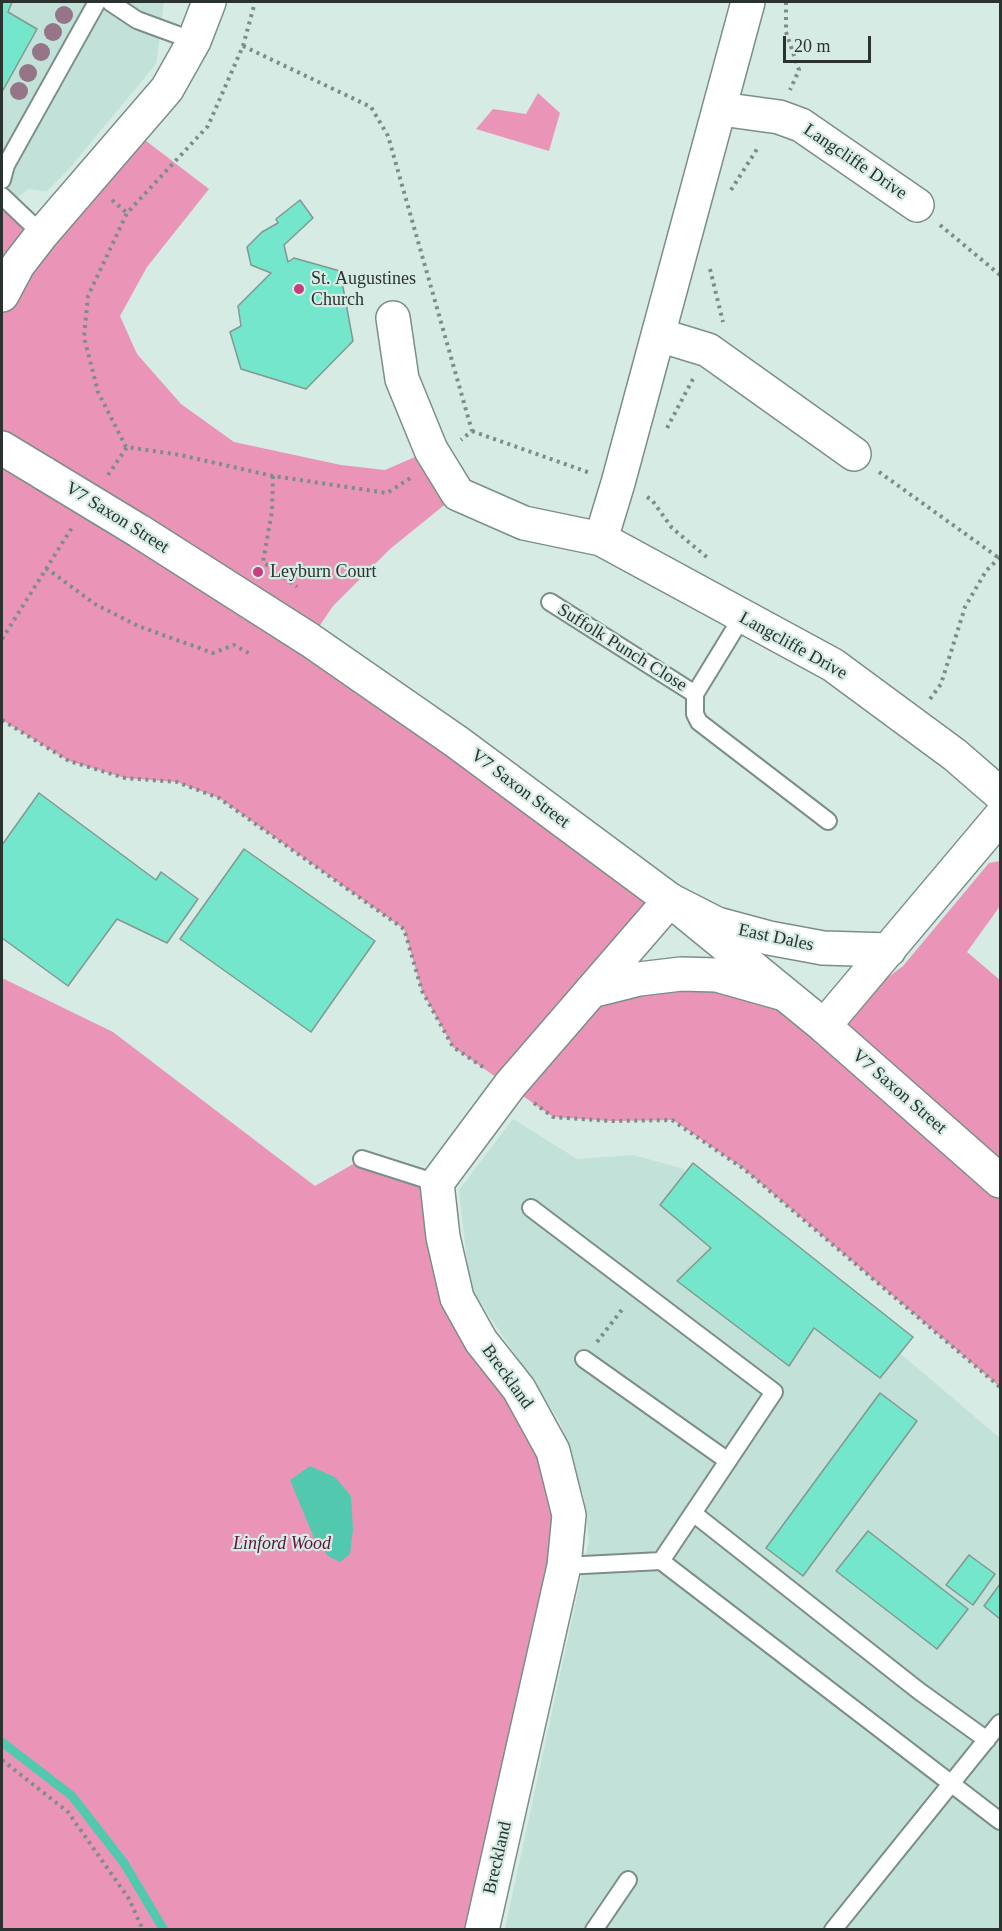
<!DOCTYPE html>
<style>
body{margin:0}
#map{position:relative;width:1002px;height:1931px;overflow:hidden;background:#d5ebe4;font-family:Georgia,serif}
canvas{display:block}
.frame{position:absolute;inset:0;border:3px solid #2b3331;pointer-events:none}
.scale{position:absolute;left:783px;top:36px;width:88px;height:27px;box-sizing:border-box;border:3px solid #2b3331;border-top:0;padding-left:8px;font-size:18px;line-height:21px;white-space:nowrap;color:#2b3331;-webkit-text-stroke:4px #d5ebe4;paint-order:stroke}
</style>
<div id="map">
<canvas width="1002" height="1931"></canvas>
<div class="frame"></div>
<div class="scale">20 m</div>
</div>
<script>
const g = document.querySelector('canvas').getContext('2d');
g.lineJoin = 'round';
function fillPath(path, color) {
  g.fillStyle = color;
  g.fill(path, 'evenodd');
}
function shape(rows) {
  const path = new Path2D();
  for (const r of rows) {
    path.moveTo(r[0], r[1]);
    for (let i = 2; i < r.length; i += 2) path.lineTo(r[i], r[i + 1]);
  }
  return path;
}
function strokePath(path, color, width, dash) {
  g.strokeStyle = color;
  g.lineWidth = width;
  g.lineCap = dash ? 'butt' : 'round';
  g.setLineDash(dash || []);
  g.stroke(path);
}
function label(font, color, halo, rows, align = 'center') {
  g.font = font + ' Georgia,serif';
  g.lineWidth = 4.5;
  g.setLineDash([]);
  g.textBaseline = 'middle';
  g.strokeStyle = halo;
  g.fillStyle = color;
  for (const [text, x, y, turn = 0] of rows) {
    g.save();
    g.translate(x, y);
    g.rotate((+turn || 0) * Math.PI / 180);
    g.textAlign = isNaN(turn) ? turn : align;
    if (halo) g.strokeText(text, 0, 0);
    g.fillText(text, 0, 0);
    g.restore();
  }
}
fillPath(shape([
 [2,2,164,2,156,64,67,171,47,191,28,189,2,210],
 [513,1119,577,1159,633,1155,681,1168,1000,1438,1000,1929,505,1929,589,1541,584,1497,560,1422,470,1287,459,1190]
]), '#c2e1d8');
fillPath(shape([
 [538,93,560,113,549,151,476,129,493,109,526,114],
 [133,131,209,189,147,267,120,316,137,354,181,404,234,442,341,465,385,470,431,450,458,494,390,549,333,606,310,640,670,900,592,990,717,975,824,1026,903,966,989,863,1000,861,1000,906,967,952,1000,980,1000,1387,744,1169,673,1120,612,1121,553,1117,453,1047,422,991,404,929,219,798,177,782,125,778,69,761,2,720,2,212,12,205,42,234],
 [2,978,113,1032,315,1186,362,1159,437,1183,443,1237,569,1515,482,1929,2,1929]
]), '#ea95b7');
fillPath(shape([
 [310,1466,335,1477,351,1496,353,1530,350,1554,340,1562,328,1556,314,1538,290,1480]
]), '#52c9ae');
strokePath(shape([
 [2,1742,72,1796,124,1863,164,1930]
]), '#52c9ae', 9);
const building = shape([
 [2,2,12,2,8,12,37,29,2,92,2,2],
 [300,200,313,218,284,245,288,262,294,258,340,271,353,341,306,389,241,369,230,332,241,326,238,306,271,273,251,265,247,247,262,232,278,223,276,219,300,200],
 [39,793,156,880,161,872,198,899,167,943,117,919,68,986,2,938,2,845,39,793],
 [244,849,375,941,311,1032,180,939,244,849],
 [693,1163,913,1337,880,1378,814,1328,789,1366,677,1281,711,1248,660,1205,693,1163],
 [880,1393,917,1421,803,1576,766,1548,880,1393],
 [868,1531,968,1609,937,1649,836,1571,868,1531],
 [969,1555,995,1574,973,1605,946,1585,969,1555],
 [1000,1584,1000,1619,984,1606,1000,1584]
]);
fillPath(building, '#73e6cb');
strokePath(building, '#839891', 1.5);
const service = shape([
 [110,2,137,20,194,41],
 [2,180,6,165,97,2],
 [2,196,42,234],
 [550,602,695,694],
 [742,617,695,694,695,714,699,722,828,821],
 [362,1159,437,1183],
 [531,1208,774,1392,661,1561],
 [584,1359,728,1461],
 [693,1513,919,1691,987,1740],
 [564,1566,661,1561,1000,1821],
 [594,1930,628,1880],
 [833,1930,1000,1723]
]);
const minor = shape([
 [721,109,779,117,801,125,917,205],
 [2,295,18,265,42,234,167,89,194,41,209,2],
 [393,318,402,379,431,450,458,494,524,523,601,539,833,665,955,755,1000,794],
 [659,335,708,350,854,454],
 [601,539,618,483,748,2],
 [591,991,639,979,681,974,717,975,781,993],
 [824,1026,1000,817],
 [482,1930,564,1566,569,1515,553,1451,519,1389,481,1341,457,1298,443,1237,437,1183,510,1085,670,900,717,924,769,938,823,948,889,950]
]);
const tertiary = shape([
 [2,448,45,474],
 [139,531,310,640,457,742,670,900,824,1026,1000,1181]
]);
strokePath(service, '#7b8f89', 20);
strokePath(minor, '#7b8f89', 36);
strokePath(tertiary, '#7b8f89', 36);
strokePath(shape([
 [786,2,786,32,799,70,790,90],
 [243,46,371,107,388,136,472,431,461,440],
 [731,190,759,146],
 [112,200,127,213],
 [940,225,1000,275],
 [710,269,723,322],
 [667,428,694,377],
 [472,431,590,473],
 [126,447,98,392,84,337,88,296,127,213,208,126,243,46,255,2],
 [879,472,999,558],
 [108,475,127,447,180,455,273,476,387,493,412,477],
 [273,476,272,511,263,562,297,587],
 [647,497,652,500,672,528,709,559],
 [46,568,95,604,138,626,213,653,234,645,252,655],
 [2,639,73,526],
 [930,699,941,684,965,607,986,571,1000,557],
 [2,720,69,761,125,778,177,782,219,798,404,929,422,991,453,1047,483,1067],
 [534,1103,553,1117,612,1121,672,1120,744,1169,1000,1387],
 [597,1342,624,1307],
 [2,1760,68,1812,129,1899,143,1930]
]), '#7f8d89', 4, [3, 4.5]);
strokePath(service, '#fff', 16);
strokePath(minor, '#fff', 33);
strokePath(tertiary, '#fff', 33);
const tertiaryBridge = shape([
 [45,474,139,531]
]);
strokePath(tertiaryBridge, '#7b8f89', 36, []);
strokePath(tertiaryBridge, '#fff', 33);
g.fillStyle = '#957587';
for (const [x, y] of [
 [64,15],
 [53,32],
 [41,52],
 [28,73],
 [19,91]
]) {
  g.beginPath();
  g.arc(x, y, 9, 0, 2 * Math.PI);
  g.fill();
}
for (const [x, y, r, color] of [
 [299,289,6,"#c43e80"],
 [258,572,6,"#c43e80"]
]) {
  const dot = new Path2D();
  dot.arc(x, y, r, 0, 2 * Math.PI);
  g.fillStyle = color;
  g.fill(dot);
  strokePath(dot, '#d5ebe4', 2);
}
label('18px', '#2b3331', '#d5ebe4', [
 ["Langcliffe Drive",855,162,34],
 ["V7 Saxon Street",117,518,32],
 ["Langcliffe Drive",793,646,29],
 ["Suffolk Punch Close",622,648,32],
 ["V7 Saxon Street",520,789,37],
 ["East Dales",776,938,12],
 ["V7 Saxon Street",899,1092,41],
 ["Breckland",507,1377,54],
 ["Breckland",498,1858,-77]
]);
label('18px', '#2b3331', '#d5ebe4', [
 ["St. Augustines",311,279],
 ["Church",311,300],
 ["Leyburn Court",270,572]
], 'left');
label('italic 18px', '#60143b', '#d5ebe4', [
 ["Linford Wood",282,1544]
]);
</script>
